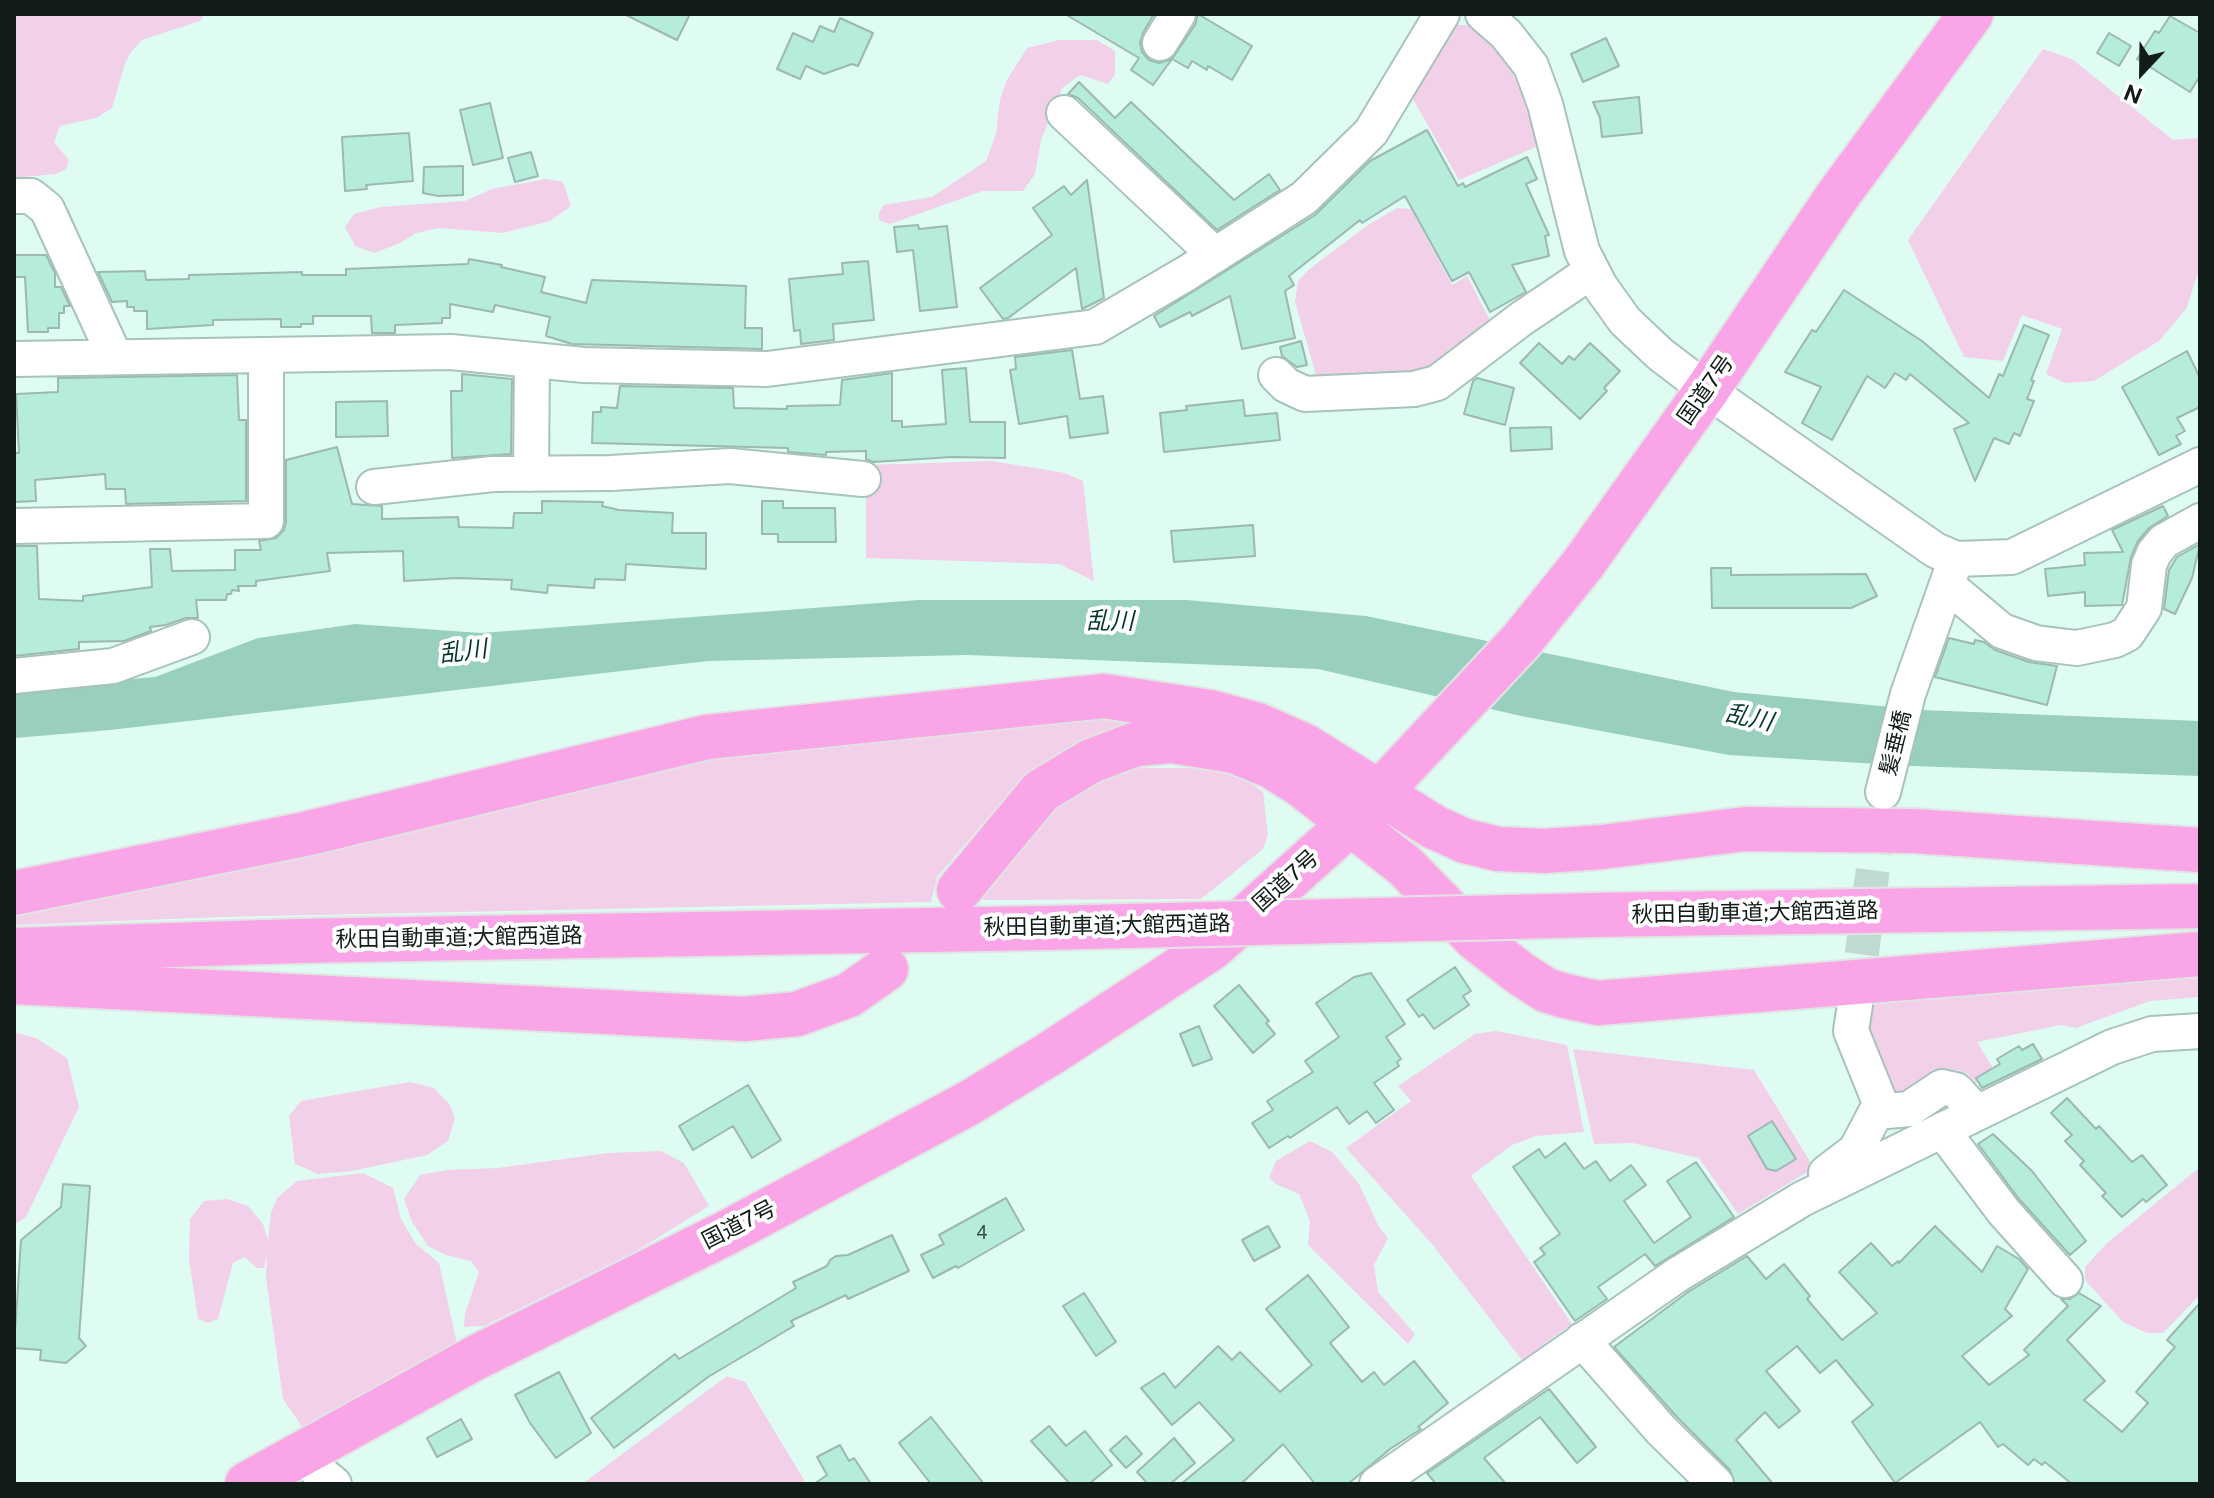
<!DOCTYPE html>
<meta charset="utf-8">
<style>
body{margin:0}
#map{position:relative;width:2214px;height:1498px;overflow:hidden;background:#dffcf3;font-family:"Public Sans",sans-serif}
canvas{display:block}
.frame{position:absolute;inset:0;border:16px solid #111c19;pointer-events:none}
.north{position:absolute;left:2102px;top:32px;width:80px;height:80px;-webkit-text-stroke:6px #fff;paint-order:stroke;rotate:202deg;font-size:22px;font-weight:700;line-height:32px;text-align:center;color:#111c19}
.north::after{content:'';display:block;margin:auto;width:28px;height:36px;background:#111c19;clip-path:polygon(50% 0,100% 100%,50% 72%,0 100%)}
</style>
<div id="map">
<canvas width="2214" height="1498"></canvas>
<div class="frame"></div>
<div class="north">N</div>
</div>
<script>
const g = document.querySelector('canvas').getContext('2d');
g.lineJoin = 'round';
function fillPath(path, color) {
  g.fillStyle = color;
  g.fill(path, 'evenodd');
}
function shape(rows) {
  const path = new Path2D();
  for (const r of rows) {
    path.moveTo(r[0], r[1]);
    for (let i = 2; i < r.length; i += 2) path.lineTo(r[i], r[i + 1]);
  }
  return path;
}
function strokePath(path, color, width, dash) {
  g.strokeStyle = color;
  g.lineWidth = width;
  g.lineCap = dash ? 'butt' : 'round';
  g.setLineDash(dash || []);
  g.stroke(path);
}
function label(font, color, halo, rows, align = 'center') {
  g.font = font + ' "Public Sans","Noto Sans JP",sans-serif';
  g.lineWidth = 8;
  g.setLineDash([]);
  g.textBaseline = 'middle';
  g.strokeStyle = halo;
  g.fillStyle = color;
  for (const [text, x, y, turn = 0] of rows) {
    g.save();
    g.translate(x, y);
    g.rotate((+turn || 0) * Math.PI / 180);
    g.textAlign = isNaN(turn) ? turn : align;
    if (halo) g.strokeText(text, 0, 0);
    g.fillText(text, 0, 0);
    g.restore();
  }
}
fillPath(shape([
 [14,14,205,14,200,21,142,40,131,52,125,63,112,108,96,118,60,126,54,142,69,160,66,169,56,174,14,178],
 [1445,25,1470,25,1491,38,1510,67,1525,100,1538,146,1459,180,1409,92],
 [1059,40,1097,40,1115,51,1115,75,1108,84,1080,75,1062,88,1041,140,1035,174,1023,191,983,191,890,224,879,220,879,213,884,205,932,197,986,161,996,134,1000,99,1007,80,1027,48],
 [2043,49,2072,59,2173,140,2200,138,2200,267,2186,309,2159,341,2094,381,2065,383,2046,374,2062,329,2022,315,2003,361,1964,357,1908,240],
 [546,179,563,182,571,206,550,221,503,233,439,228,416,233,400,243,374,253,355,246,345,227,354,214,380,207,465,201,492,189],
 [1397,208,1411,209,1452,285,1467,276,1492,324,1425,380,1319,385,1295,302,1298,281,1308,270,1368,225],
 [992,461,1065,473,1083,481,1094,581,1059,564,866,558,866,465],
 [1067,716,1130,718,1130,730,1095,740,1046,761,1004,799,937,877,931,902,222,917,14,925,14,911,700,762,847,738],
 [1141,768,1197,768,1231,775,1253,785,1263,792,1268,835,1263,849,1201,899,984,900,979,896,1037,819,1100,779],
 [2200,974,2200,997,2150,1001,2076,1028,2061,1025,1977,1042,1993,1068,1983,1073,1985,1078,1976,1083,1968,1074,1957,1070,1941,1071,1923,1079,1904,1098,1895,1095,1869,1031,1870,1005,2058,985],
 [1496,1031,1567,1045,1584,1132,1536,1136,1512,1145,1471,1176,1572,1324,1522,1360,1432,1244,1346,1148,1411,1101,1398,1086,1475,1034],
 [14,1032,36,1038,67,1058,79,1107,26,1217,14,1225],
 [1573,1049,1754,1070,1814,1168,1738,1214,1699,1158,1632,1143,1594,1144],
 [410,1082,434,1088,449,1104,455,1118,448,1141,427,1155,352,1171,318,1174,295,1164,289,1116,301,1101],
 [1310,1141,1332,1152,1359,1184,1379,1227,1388,1238,1374,1265,1378,1292,1415,1334,1408,1344,1308,1245,1310,1221,1299,1194,1278,1185,1269,1178,1276,1161],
 [661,1151,684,1163,709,1206,638,1250,484,1326,464,1327,465,1314,479,1272,471,1261,446,1255,428,1246,412,1222,404,1199,420,1175,447,1170,498,1168,608,1153],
 [2200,1167,2200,1295,2163,1333,2147,1333,2123,1322,2085,1280,2085,1267,2107,1243],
 [363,1173,393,1188,401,1219,416,1244,439,1263,458,1348,303,1428,283,1399,266,1277,267,1255,264,1268,257,1268,245,1257,233,1263,218,1319,208,1323,198,1319,189,1259,190,1219,204,1201,228,1199,248,1206,263,1224,268,1240,271,1213,277,1198,297,1181],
 [727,1376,745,1382,804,1480,801,1484,582,1484]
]), '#f2d0e9');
fillPath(shape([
 [919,600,1187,600,1366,616,1734,692,1923,710,2200,721,2200,776,1912,766,1729,755,1521,716,1318,669,968,655,708,661,110,730,14,738,14,689,155,677,258,638,355,624,481,633]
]), '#98cfbf');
const building = shape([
 [624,14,690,14,677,40,624,14],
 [1065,14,1154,14,1143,33,1140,43,1142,52,1149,60,1159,63,1172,59,1153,85,1131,70,1139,58,1065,14],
 [1198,14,1252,46,1232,80,1208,66,1207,70,1192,61,1188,68,1172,59,1195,25,1198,14],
 [2170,16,2200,33,2200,76,2190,92,2137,59,2155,31,2159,33,2170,16],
 [840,18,873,33,858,66,852,64,824,74,806,66,800,79,777,69,793,33,813,42,820,26,834,32,840,18],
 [2109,33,2131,46,2119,66,2097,53,2109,33],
 [1606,38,1619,66,1583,82,1571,54,1606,38],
 [1079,82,1115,118,1131,102,1234,200,1269,174,1280,190,1217,230,1078,98,1068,94,1079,82],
 [1639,97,1642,133,1602,137,1600,118,1593,102,1639,97],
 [490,103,503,158,473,165,460,110,490,103],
 [1427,130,1458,186,1463,183,1465,187,1527,157,1537,179,1526,184,1549,235,1545,236,1549,256,1512,265,1526,292,1490,312,1469,272,1452,281,1405,196,1362,223,1360,220,1289,276,1294,285,1285,291,1295,338,1242,349,1230,296,1192,316,1190,312,1160,327,1154,316,1315,215,1370,161,1427,130],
 [409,133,413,181,366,185,367,189,345,191,342,137,409,133],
 [531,152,538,176,515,182,508,158,531,152],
 [463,166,463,195,438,196,423,193,424,167,463,166],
 [1087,180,1104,298,1082,309,1076,268,1008,318,1003,319,980,288,1052,235,1033,208,1064,186,1071,195,1087,180],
 [918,225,919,229,947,226,957,307,920,311,913,250,897,252,894,227,918,225],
 [14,255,46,255,55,273,55,287,61,287,70,306,64,306,64,313,59,313,59,328,48,328,48,332,28,332,25,277,14,277,14,255],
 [469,259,502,265,501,267,545,277,541,292,586,303,592,280,746,286,745,328,762,328,762,349,572,344,546,336,550,317,495,305,493,312,450,304,450,318,442,318,442,323,395,325,395,333,372,333,371,316,313,316,313,324,301,324,301,327,281,327,281,319,213,320,213,325,147,329,147,311,134,311,134,307,127,307,127,301,112,302,98,272,145,271,146,280,189,279,189,275,302,272,302,275,346,275,346,269,468,264,469,259],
 [868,261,874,320,833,324,834,340,801,344,800,330,794,331,789,279,843,274,842,263,868,261],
 [1844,290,1922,341,1989,398,1999,374,2003,376,2024,325,2049,335,2031,380,2034,381,2027,399,2034,401,2020,436,2014,433,2009,444,1994,438,1975,481,1954,429,1969,423,1910,374,1906,380,1895,373,1885,388,1867,376,1832,440,1802,423,1821,387,1785,372,1812,330,1816,332,1844,290],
 [1301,341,1307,365,1297,367,1282,356,1280,347,1301,341],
 [1539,343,1562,364,1569,356,1574,360,1590,343,1620,371,1604,388,1607,391,1580,419,1520,363,1539,343],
 [1072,350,1080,399,1103,396,1108,433,1070,438,1067,416,1019,424,1010,370,1016,369,1015,357,1072,350],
 [2187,351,2200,378,2200,407,2177,418,2185,431,2176,436,2181,444,2159,455,2122,387,2187,351],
 [966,368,970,422,1005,422,1005,458,952,457,873,462,866,459,866,451,826,452,826,455,788,452,788,448,592,443,593,412,601,412,601,407,617,408,620,386,733,388,734,408,787,409,787,406,840,405,842,380,892,373,892,421,902,421,902,427,946,424,942,370,966,368],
 [462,374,512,379,511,454,452,458,451,391,462,391,462,374],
 [237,375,239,420,246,420,246,501,126,504,125,489,106,489,105,474,35,480,36,501,14,502,14,453,19,453,16,394,58,392,58,378,237,375],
 [1477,378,1514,388,1505,425,1464,414,1473,381,1477,378],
 [1243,400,1245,416,1277,413,1280,440,1164,452,1160,413,1187,410,1186,406,1243,400],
 [387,401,388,436,336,437,336,402,387,401],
 [1551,427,1552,449,1511,451,1510,428,1551,427],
 [337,447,352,504,382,506,382,519,458,517,459,527,513,528,514,513,542,513,542,501,603,502,602,506,619,510,673,513,672,533,706,533,706,569,626,564,625,580,595,579,594,588,548,585,547,593,511,589,512,580,457,578,404,581,403,551,327,553,330,571,256,581,256,586,238,586,239,591,232,590,231,594,227,594,226,600,196,600,198,618,186,618,166,625,150,627,151,631,124,641,79,642,79,649,14,656,14,546,37,546,39,599,83,601,83,596,152,587,150,549,170,549,172,571,235,570,235,550,261,550,259,541,276,538,284,530,286,521,286,460,337,447],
 [762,501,783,501,783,508,835,508,836,542,778,542,778,534,762,534,762,501],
 [2163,506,2168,516,2149,528,2138,541,2131,557,2122,605,2085,606,2085,592,2048,596,2045,569,2085,565,2084,553,2123,552,2112,530,2163,506],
 [1253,525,1255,556,1174,562,1171,531,1253,525],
 [2200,544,2192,578,2175,614,2164,609,2169,570,2177,557,2200,544],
 [1711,568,1731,568,1731,575,1866,574,1877,596,1851,608,1712,608,1711,568],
 [1949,638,1974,644,1975,640,1984,642,1995,650,2029,662,2057,666,2047,705,1935,677,1949,638],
 [1455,967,1471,991,1463,996,1469,1005,1434,1029,1423,1014,1419,1017,1407,1000,1455,967],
 [1371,973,1405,1024,1386,1037,1401,1059,1397,1062,1399,1066,1374,1083,1394,1110,1376,1123,1367,1111,1349,1124,1337,1107,1290,1138,1288,1136,1269,1148,1252,1123,1273,1110,1267,1101,1313,1072,1305,1061,1339,1037,1316,1003,1354,977,1371,973],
 [1239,985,1269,1021,1266,1023,1275,1034,1253,1053,1214,1006,1239,985],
 [1199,1026,1212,1059,1193,1066,1180,1034,1199,1026],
 [2033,1044,2042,1059,1982,1088,1976,1078,2000,1064,1997,1059,2019,1046,2022,1050,2033,1044],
 [748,1085,781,1140,752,1158,733,1126,693,1150,679,1126,748,1085],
 [2067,1098,2096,1129,2099,1126,2132,1162,2142,1155,2167,1185,2146,1202,2143,1199,2122,1217,2102,1196,2106,1193,2080,1165,2084,1161,2065,1141,2072,1135,2051,1113,2067,1098],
 [1772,1121,1796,1159,1776,1171,1767,1169,1748,1136,1772,1121],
 [1993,1134,2032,1171,2086,1241,2070,1255,2019,1199,1978,1144,1993,1134],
 [1565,1143,1584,1169,1596,1161,1610,1181,1631,1165,1646,1185,1624,1201,1654,1243,1691,1217,1667,1181,1696,1162,1734,1217,1655,1266,1645,1254,1598,1287,1607,1299,1575,1321,1534,1262,1545,1254,1540,1248,1560,1234,1513,1167,1539,1149,1545,1158,1565,1143],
 [63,1184,90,1186,79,1338,86,1346,66,1363,40,1360,41,1350,14,1348,21,1240,61,1207,63,1184],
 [1006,1198,1024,1230,958,1268,956,1266,933,1278,921,1255,944,1244,939,1235,1006,1198],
 [1268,1226,1280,1247,1254,1261,1242,1240,1268,1226],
 [1935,1226,1982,1272,1997,1246,2019,1259,2028,1269,2005,1309,2012,1316,1962,1356,1989,1385,2029,1355,2024,1350,2068,1306,2061,1299,2070,1299,2079,1293,2101,1306,2067,1340,2105,1381,2084,1400,2122,1432,2148,1403,2136,1392,2175,1347,2167,1340,2200,1303,2200,1484,2072,1484,2045,1462,2042,1465,2034,1459,2028,1465,2003,1444,1998,1447,1980,1422,1895,1483,1852,1422,1873,1405,1836,1360,1820,1373,1797,1346,1766,1371,1800,1411,1779,1428,1765,1412,1736,1440,1773,1484,1735,1484,1730,1470,1676,1416,1614,1347,1688,1292,1747,1256,1766,1279,1784,1264,1810,1296,1807,1299,1842,1340,1877,1313,1839,1272,1871,1243,1892,1266,1898,1261,1899,1263,1935,1226],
 [892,1235,909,1271,848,1299,846,1295,791,1321,794,1326,708,1377,614,1448,591,1418,675,1354,679,1359,796,1288,793,1282,827,1266,830,1260,836,1256,848,1255,892,1235],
 [1308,1275,1349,1327,1330,1343,1362,1382,1374,1372,1384,1385,1414,1361,1448,1403,1418,1427,1421,1429,1390,1449,1348,1484,1315,1484,1283,1444,1241,1484,1181,1484,1234,1440,1199,1402,1172,1425,1141,1388,1164,1373,1175,1388,1218,1346,1232,1360,1240,1352,1280,1392,1312,1365,1266,1309,1308,1275],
 [1084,1293,1116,1342,1096,1356,1063,1306,1084,1293],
 [559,1372,591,1433,556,1458,530,1423,515,1395,559,1372],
 [1549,1389,1596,1447,1577,1463,1540,1417,1484,1458,1506,1484,1436,1484,1427,1473,1549,1389],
 [931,1417,984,1484,931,1484,899,1443,931,1417],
 [461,1419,472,1439,437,1457,427,1438,461,1419],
 [1049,1426,1066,1446,1085,1431,1112,1465,1089,1484,1070,1484,1031,1441,1049,1426],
 [1126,1436,1142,1454,1126,1468,1110,1450,1126,1436],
 [1174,1438,1195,1463,1170,1484,1148,1484,1137,1472,1174,1438],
 [840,1445,849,1461,854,1458,871,1484,814,1484,827,1475,817,1457,840,1445]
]);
fillPath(building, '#b5ecdc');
strokePath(building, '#9cb8b0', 2);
strokePath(shape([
 [1855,1005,1881,808]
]), '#c0dad2', 34, [34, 17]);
const minor = shape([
 [1483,14,1506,34,1531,66,1545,104,1582,251,1600,286,1625,321,1660,354,1707,390,1935,550,1956,559,2012,557,2200,465],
 [1160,43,1178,14],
 [1064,113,1215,255],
 [14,196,31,196,47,209,115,357],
 [14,359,451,352,584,365,767,369,1095,327,1187,273,1304,198,1371,132,1442,14],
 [1276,375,1286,385,1305,394,1414,389,1437,383,1521,319,1592,271],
 [531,474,532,360],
 [374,487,493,474,611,473,730,466,863,479],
 [14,526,266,521,266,355],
 [1947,585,2002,631,2036,643,2077,648,2115,640,2127,634,2144,608,2149,565,2154,553,2164,541,2200,521],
 [14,676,113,666,192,637],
 [1883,792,1908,694,1953,567],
 [1855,1005,1851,1031,1883,1110],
 [1942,1130,2004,1212,2065,1280],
 [1826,1173,1856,1150,1876,1112,1909,1109,1942,1087,1956,1090,1977,1113],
 [1582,1340,1661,1430,1716,1484],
 [300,1456,334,1484],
 [1377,1484,1677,1275,1802,1199,2112,1047,2152,1034,2200,1031]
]);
const highway = shape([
 [959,890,1041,791,1091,761,1136,744,1172,741,1234,751,1271,766,1300,784,1405,866,1476,939,1521,974,1546,990,1565,996,1598,1003,2200,954],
 [14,893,305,834,707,737,1104,696,1210,712,1258,725,1305,746,1434,827,1465,841,1498,849,1544,851,1602,847,1745,829,1913,831,2200,850],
 [1593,915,2200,906],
 [14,950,296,941,1042,928],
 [14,982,744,1019,797,1014,849,995,886,969],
 [247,1484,475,1358,728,1232,969,1103,1051,1053,1213,947,1352,822,1521,641,1583,564,1707,390,1836,198,1971,14]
]);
strokePath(minor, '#a7c3bb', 38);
strokePath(highway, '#e2e4e3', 48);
strokePath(minor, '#fff', 34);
strokePath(highway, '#f9a5e7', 44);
const highwayBridge = shape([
 [1042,928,1593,915]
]);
strokePath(highwayBridge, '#e2e4e3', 48, []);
strokePath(highwayBridge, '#f9a5e7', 44);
label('18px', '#3a504a', null, [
 ["4",982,1233]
]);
label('22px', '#111c19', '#fff', [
 ["国道7号",1706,390,-55],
 ["髪垂橋",1896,743,-76],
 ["国道7号",1286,881,-42],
 ["秋田自動車道;大館西道路",1755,913,-1],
 ["秋田自動車道;大館西道路",1107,926,-1],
 ["秋田自動車道;大館西道路",459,938,-1],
 ["国道7号",739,1225,-27]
]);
label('italic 24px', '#04382d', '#fff', [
 ["乱川",1110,622],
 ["乱川",463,652,-7],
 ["乱川",1749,718,12]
]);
</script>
